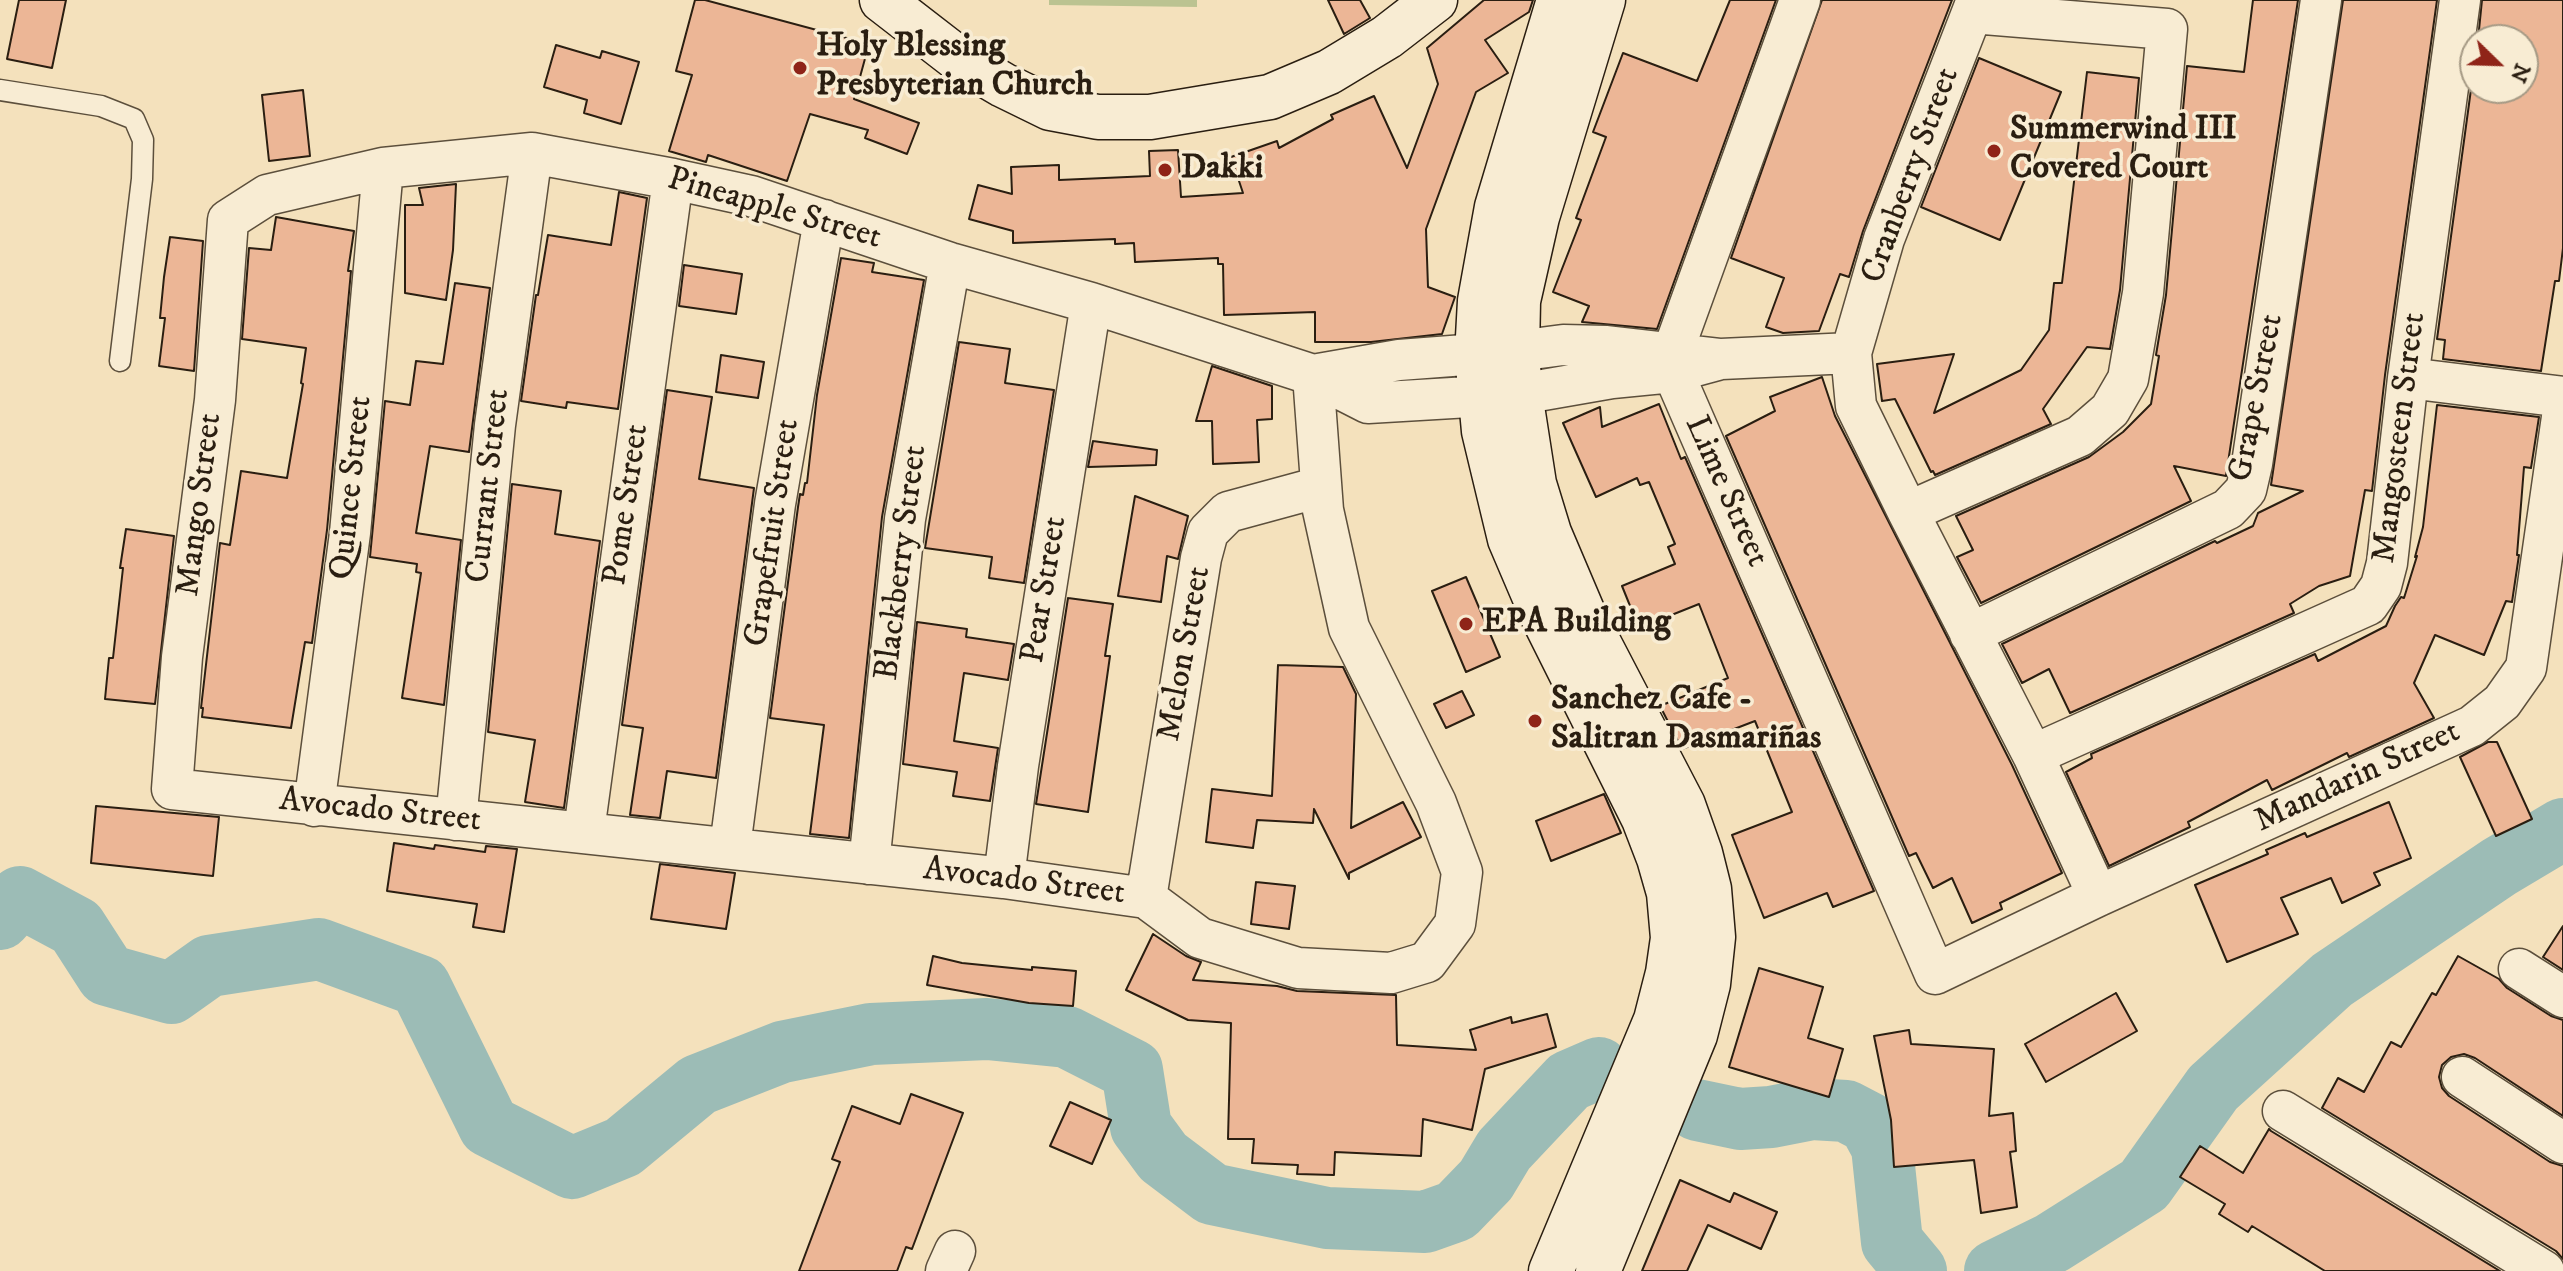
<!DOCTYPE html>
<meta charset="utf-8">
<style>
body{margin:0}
#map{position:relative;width:2563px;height:1271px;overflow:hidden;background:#f4e1bc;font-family:"IM FELL DW Pica",serif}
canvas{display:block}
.north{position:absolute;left:2459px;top:24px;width:80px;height:80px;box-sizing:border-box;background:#f8ecd3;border:2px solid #a69a85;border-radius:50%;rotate:113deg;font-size:22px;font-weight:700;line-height:32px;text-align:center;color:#2a1e11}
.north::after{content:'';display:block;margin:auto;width:28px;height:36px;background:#8f2418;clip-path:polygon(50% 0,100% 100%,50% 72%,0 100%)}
</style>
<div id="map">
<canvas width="2563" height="1271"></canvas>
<div class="north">N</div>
</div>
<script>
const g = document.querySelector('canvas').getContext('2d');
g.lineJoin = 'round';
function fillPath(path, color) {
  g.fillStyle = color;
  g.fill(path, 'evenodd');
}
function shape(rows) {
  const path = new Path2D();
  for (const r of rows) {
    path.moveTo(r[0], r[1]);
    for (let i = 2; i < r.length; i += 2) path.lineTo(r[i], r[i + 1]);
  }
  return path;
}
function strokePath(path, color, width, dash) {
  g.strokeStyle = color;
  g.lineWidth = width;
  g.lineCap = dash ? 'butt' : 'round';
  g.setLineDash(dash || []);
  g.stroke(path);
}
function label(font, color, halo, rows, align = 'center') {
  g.font = font + ' "IM FELL DW Pica",serif';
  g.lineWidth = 7;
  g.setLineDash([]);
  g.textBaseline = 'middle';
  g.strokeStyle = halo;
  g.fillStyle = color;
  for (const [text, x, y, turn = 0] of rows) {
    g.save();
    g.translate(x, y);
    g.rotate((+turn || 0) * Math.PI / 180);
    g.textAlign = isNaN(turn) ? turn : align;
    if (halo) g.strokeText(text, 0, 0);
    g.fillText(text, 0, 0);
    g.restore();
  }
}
fillPath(shape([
 [1049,0,1197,0,1197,7,1049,5]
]), '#bbc391');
strokePath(shape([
 [0,919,20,897,76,927,107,975,171,993,209,966,319,949,420,986,489,1126,572,1168,623,1147,698,1085,782,1052,871,1034,987,1029,1067,1037,1132,1070,1141,1127,1163,1157,1212,1194,1327,1218,1425,1222,1456,1211,1486,1180,1504,1150,1569,1081,1599,1068],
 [1697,1110,1740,1119,1771,1117,1812,1109,1846,1111,1869,1123,1882,1147,1892,1242,1916,1271],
 [1995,1271,2052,1243,2144,1185,2213,1088,2332,980,2499,867,2563,829]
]), '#9cbcb6', 62);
const building = shape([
 [19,0,66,0,52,68,7,59,19,0],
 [695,0,705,0,869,44,854,99,919,123,907,154,865,138,868,130,810,114,787,181,708,155,706,162,669,151,692,75,676,71,695,0],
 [1328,0,1360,0,1370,18,1344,34,1328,0],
 [1484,0,1533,0,1529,12,1485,40,1508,73,1476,92,1426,229,1428,287,1455,297,1442,334,1371,342,1315,342,1315,312,1224,315,1223,264,1218,264,1218,258,1135,262,1134,243,1115,244,1115,239,1013,243,1013,231,969,219,978,185,1012,194,1011,167,1059,165,1059,180,1150,176,1149,151,1178,150,1181,197,1243,193,1231,157,1277,141,1279,148,1333,119,1331,115,1374,96,1407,168,1438,84,1427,48,1484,0],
 [1730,0,1776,0,1657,329,1582,322,1589,306,1553,292,1581,220,1576,218,1606,137,1593,132,1623,53,1697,81,1730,0],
 [1822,0,1952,0,1863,231,1849,277,1840,274,1819,331,1783,333,1766,327,1784,278,1731,258,1822,0],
 [2253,0,2298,0,2226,476,2174,466,2191,501,1981,603,1957,557,1973,550,1956,516,2089,457,2123,432,2151,404,2159,356,2156,355,2166,295,2187,66,2244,72,2253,0],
 [2343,0,2437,0,2385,375,2372,491,2365,490,2350,576,2319,586,2290,604,2294,613,2070,713,2049,669,2022,683,2002,644,2215,541,2217,543,2253,526,2258,513,2303,491,2271,485,2343,0],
 [2482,0,2563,0,2563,248,2559,281,2555,281,2541,371,2443,359,2445,340,2437,339,2475,60,2475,88,2523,88,2523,40,2478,40,2482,0],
 [556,45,600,58,602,51,639,62,621,124,584,113,587,100,544,87,556,45],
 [1979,58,2061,92,2000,240,1921,207,1979,58],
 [2087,72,2139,78,2120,290,2110,349,2087,347,2043,409,2051,424,1935,475,1933,471,1931,472,1895,399,1882,401,1877,364,1954,354,1934,413,2021,370,2049,330,2054,283,2062,283,2087,72],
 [303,90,310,156,269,161,262,95,303,90],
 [456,184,453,250,446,300,405,293,405,205,423,205,419,188,456,184],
 [619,192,647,198,618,409,567,402,566,408,521,401,536,295,538,295,548,235,611,245,619,192],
 [276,217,354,231,348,271,351,271,327,530,312,643,305,642,291,728,202,717,203,708,201,708,220,543,230,545,241,471,287,478,303,384,301,383,306,348,242,339,249,248,271,250,276,217],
 [170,237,203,241,194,371,159,366,165,318,160,318,164,277,170,237],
 [841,258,874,263,872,272,924,280,882,517,849,838,810,834,824,725,770,718,798,507,800,494,803,495,805,483,807,483,817,395,841,258],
 [684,265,742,274,736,314,679,306,684,265],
 [455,283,490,288,469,452,430,446,416,533,461,540,444,705,402,698,421,573,416,572,417,564,370,557,385,401,410,405,416,361,443,364,455,283],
 [959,342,1010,349,1005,383,1054,390,1024,583,989,578,992,557,925,548,959,342],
 [721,355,764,362,758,398,716,392,721,355],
 [1212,366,1272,386,1272,419,1257,420,1259,462,1213,464,1212,421,1196,421,1212,366],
 [1822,377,1835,416,2012,765,2062,873,2000,903,2002,909,1972,923,1952,878,1933,888,1916,853,1909,856,1726,436,1775,411,1770,397,1822,377],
 [667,390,712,397,699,479,754,488,716,778,667,771,660,818,630,815,643,728,622,725,667,390],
 [1659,404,1681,459,1685,457,1874,891,1833,907,1827,893,1764,918,1732,835,1792,812,1755,721,1682,749,1660,706,1728,678,1699,604,1639,628,1622,586,1675,564,1668,547,1675,544,1649,482,1640,485,1637,478,1596,497,1563,423,1600,407,1602,427,1659,404],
 [2437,405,2539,417,2531,468,2524,467,2517,555,2519,555,2512,602,2506,601,2484,655,2435,635,2414,683,2434,718,2349,757,2347,753,2272,790,2267,780,2188,822,2190,827,2109,866,2066,772,2092,758,2091,754,2315,654,2318,661,2386,626,2395,606,2401,597,2404,598,2417,556,2415,557,2423,527,2437,405],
 [1093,441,1157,450,1156,465,1088,467,1093,441],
 [512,484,561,491,555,534,600,541,564,808,525,802,535,740,488,732,512,484],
 [1135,496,1188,516,1178,559,1167,556,1161,602,1118,596,1135,496],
 [126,529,174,536,155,704,105,699,109,658,113,658,123,568,120,568,126,529],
 [1466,577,1500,657,1466,672,1432,591,1466,577],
 [1068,598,1113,604,1105,656,1110,656,1088,812,1036,804,1068,598],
 [917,622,967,629,966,637,1014,644,1008,680,964,673,954,741,998,748,990,801,953,796,957,772,903,764,917,622],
 [1278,665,1343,667,1356,694,1351,828,1403,802,1421,837,1349,873,1349,879,1314,809,1313,823,1257,820,1253,848,1206,842,1212,789,1272,796,1278,665],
 [1462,691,1474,715,1446,728,1434,704,1462,691],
 [2488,742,2497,742,2532,819,2496,836,2460,757,2488,742],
 [1604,794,1621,833,1551,861,1536,821,1604,794],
 [2389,802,2411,858,2374,873,2380,885,2342,903,2331,878,2281,898,2298,934,2227,962,2195,885,2268,854,2266,850,2305,833,2307,837,2389,802],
 [96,806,219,817,213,876,91,863,96,806],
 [394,843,434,849,435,845,485,852,486,846,517,849,504,932,473,927,477,904,387,891,394,843],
 [660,864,735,873,726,929,651,919,660,864],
 [1256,882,1295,886,1289,929,1251,924,1256,882],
 [2563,926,2563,970,2543,957,2563,926],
 [1153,934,1186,956,1201,962,1193,980,1277,986,1297,991,1396,995,1397,1045,1476,1050,1470,1030,1511,1017,1512,1023,1547,1014,1556,1047,1485,1069,1472,1130,1423,1119,1421,1156,1335,1152,1334,1175,1297,1174,1298,1165,1252,1163,1254,1139,1228,1139,1231,1023,1188,1020,1126,990,1153,934],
 [933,956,962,963,1032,970,1032,967,1076,971,1073,1006,1029,1003,927,985,933,956],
 [2458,956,2499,979,2507,988,2551,1016,2563,1020,2563,1116,2475,1058,2464,1054,2451,1057,2442,1065,2439,1077,2442,1088,2449,1096,2550,1162,2563,1166,2563,1259,2556,1251,2322,1108,2338,1078,2364,1092,2391,1042,2401,1047,2432,993,2436,995,2458,956],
 [1759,968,1823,987,1808,1038,1843,1049,1829,1097,1729,1067,1759,968],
 [2116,993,2137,1031,2046,1082,2025,1044,2116,993],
 [1909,1030,1911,1044,1994,1049,1989,1116,2013,1113,2016,1151,2010,1152,2017,1207,1981,1213,1974,1160,1894,1167,1891,1120,1874,1036,1909,1030],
 [911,1094,963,1113,912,1249,906,1247,897,1271,799,1271,840,1162,832,1159,852,1106,900,1124,911,1094],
 [1070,1102,1111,1120,1092,1164,1050,1146,1070,1102],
 [2269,1129,2271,1131,2500,1271,2325,1271,2252,1226,2248,1232,2219,1214,2225,1204,2180,1177,2200,1146,2243,1173,2269,1129],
 [1680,1180,1730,1202,1734,1193,1777,1212,1761,1249,1708,1225,1687,1271,1642,1271,1680,1180]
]);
fillPath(building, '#ecb696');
strokePath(building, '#2a1e11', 2);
const lane = shape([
 [0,90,101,106,134,119,143,140,142,179,120,361]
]);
const street = shape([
 [1800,0,1672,354,1673,372,1935,974,2098,896,2472,726,2502,702,2526,668,2563,410],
 [1977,0,1884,239,1851,353,1856,406,1908,512,2033,755,2098,896],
 [1313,375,1323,510,1349,628,1436,803,1462,872,1455,924,1427,962,1391,973,1298,968,1200,938,1146,898,1004,878,172,789,182,657,215,400,228,220,267,195,383,168,532,153,673,179,751,196,950,263,1091,303,1313,375,1368,403,1520,394,1612,378,1673,372,1721,359],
 [1313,375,1399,360,1517,351,1563,345,1607,346,1721,359,1851,353],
 [2408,378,2563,397],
 [1908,512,2080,436,2110,410,2128,379,2143,293,2167,29,1972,13],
 [1970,634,2228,509,2246,490,2252,464,2321,0],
 [2033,755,2368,605,2381,586,2387,563,2408,378,2460,0],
 [314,806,350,533,383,168],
 [456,820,495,425,532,153],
 [584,831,673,179],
 [730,847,775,504,824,220],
 [869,864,905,519,950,263],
 [1004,878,1018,766,1091,303],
 [1146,898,1201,558,1208,532,1228,512,1320,487],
 [2519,969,2563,997],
 [2462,1077,2563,1143],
 [2283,1111,2544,1271],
 [946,1271,955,1251]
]);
const secondary = shape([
 [882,0,957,58,1003,85,1050,108,1098,117,1150,117,1270,97,1329,72,1387,37,1435,0],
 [1551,1271,1656,1020,1668,973,1673,938,1669,893,1659,858,1644,819,1545,621,1510,539,1484,431,1477,355,1480,301,1497,207,1559,0],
 [1598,1271,1695,1035,1708,984,1713,937,1709,889,1700,853,1683,805,1583,613,1549,533,1534,484,1520,394,1517,351,1518,301,1537,217,1603,0]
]);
strokePath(lane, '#5c4f3c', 23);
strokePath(street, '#5c4f3c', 43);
strokePath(secondary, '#2a1e11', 47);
strokePath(lane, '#f8ecd3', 20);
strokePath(street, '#f8ecd3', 40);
strokePath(secondary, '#f8ecd3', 44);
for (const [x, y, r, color] of [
 [800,68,8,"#8f2418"],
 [1994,151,8,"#8f2418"],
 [1165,170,8,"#8f2418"],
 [1466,624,8,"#8f2418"],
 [1535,721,8,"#8f2418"]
]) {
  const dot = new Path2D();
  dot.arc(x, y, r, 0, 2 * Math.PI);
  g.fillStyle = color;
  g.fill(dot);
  strokePath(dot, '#f8ecd3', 3);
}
label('bold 34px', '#2a1e11', '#f8ecd3', [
 ["Holy Blessing",816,48],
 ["Presbyterian Church",816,87],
 ["Summerwind III",2010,131],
 ["Covered Court",2010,170],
 ["Dakki",1181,170],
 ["EPA Building",1482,624],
 ["Sanchez Cafe -",1551,701],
 ["Salitran Dasmariñas",1551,740]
], 'left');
label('34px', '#2a1e11', '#f8ecd3', [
 ["Cranberry Street",1912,176,-70],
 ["Pineapple Street",774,210,16],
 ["Grape Street",2258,398,-79],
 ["Mangosteen Street",2401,438,-83],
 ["Currant Street",490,486,-84],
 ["Quince Street",353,488,-84],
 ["Lime Street",1725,492,66],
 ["Mango Street",201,505,-83],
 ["Pome Street",628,505,-82],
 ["Grapefruit Street",774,533,-82],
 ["Blackberry Street",903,563,-83],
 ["Pear Street",1046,590,-81],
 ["Melon Street",1186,654,-80],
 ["Mandarin Street",2358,778,-25],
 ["Avocado Street",380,812,6],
 ["Avocado Street",1024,883,7]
]);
</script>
